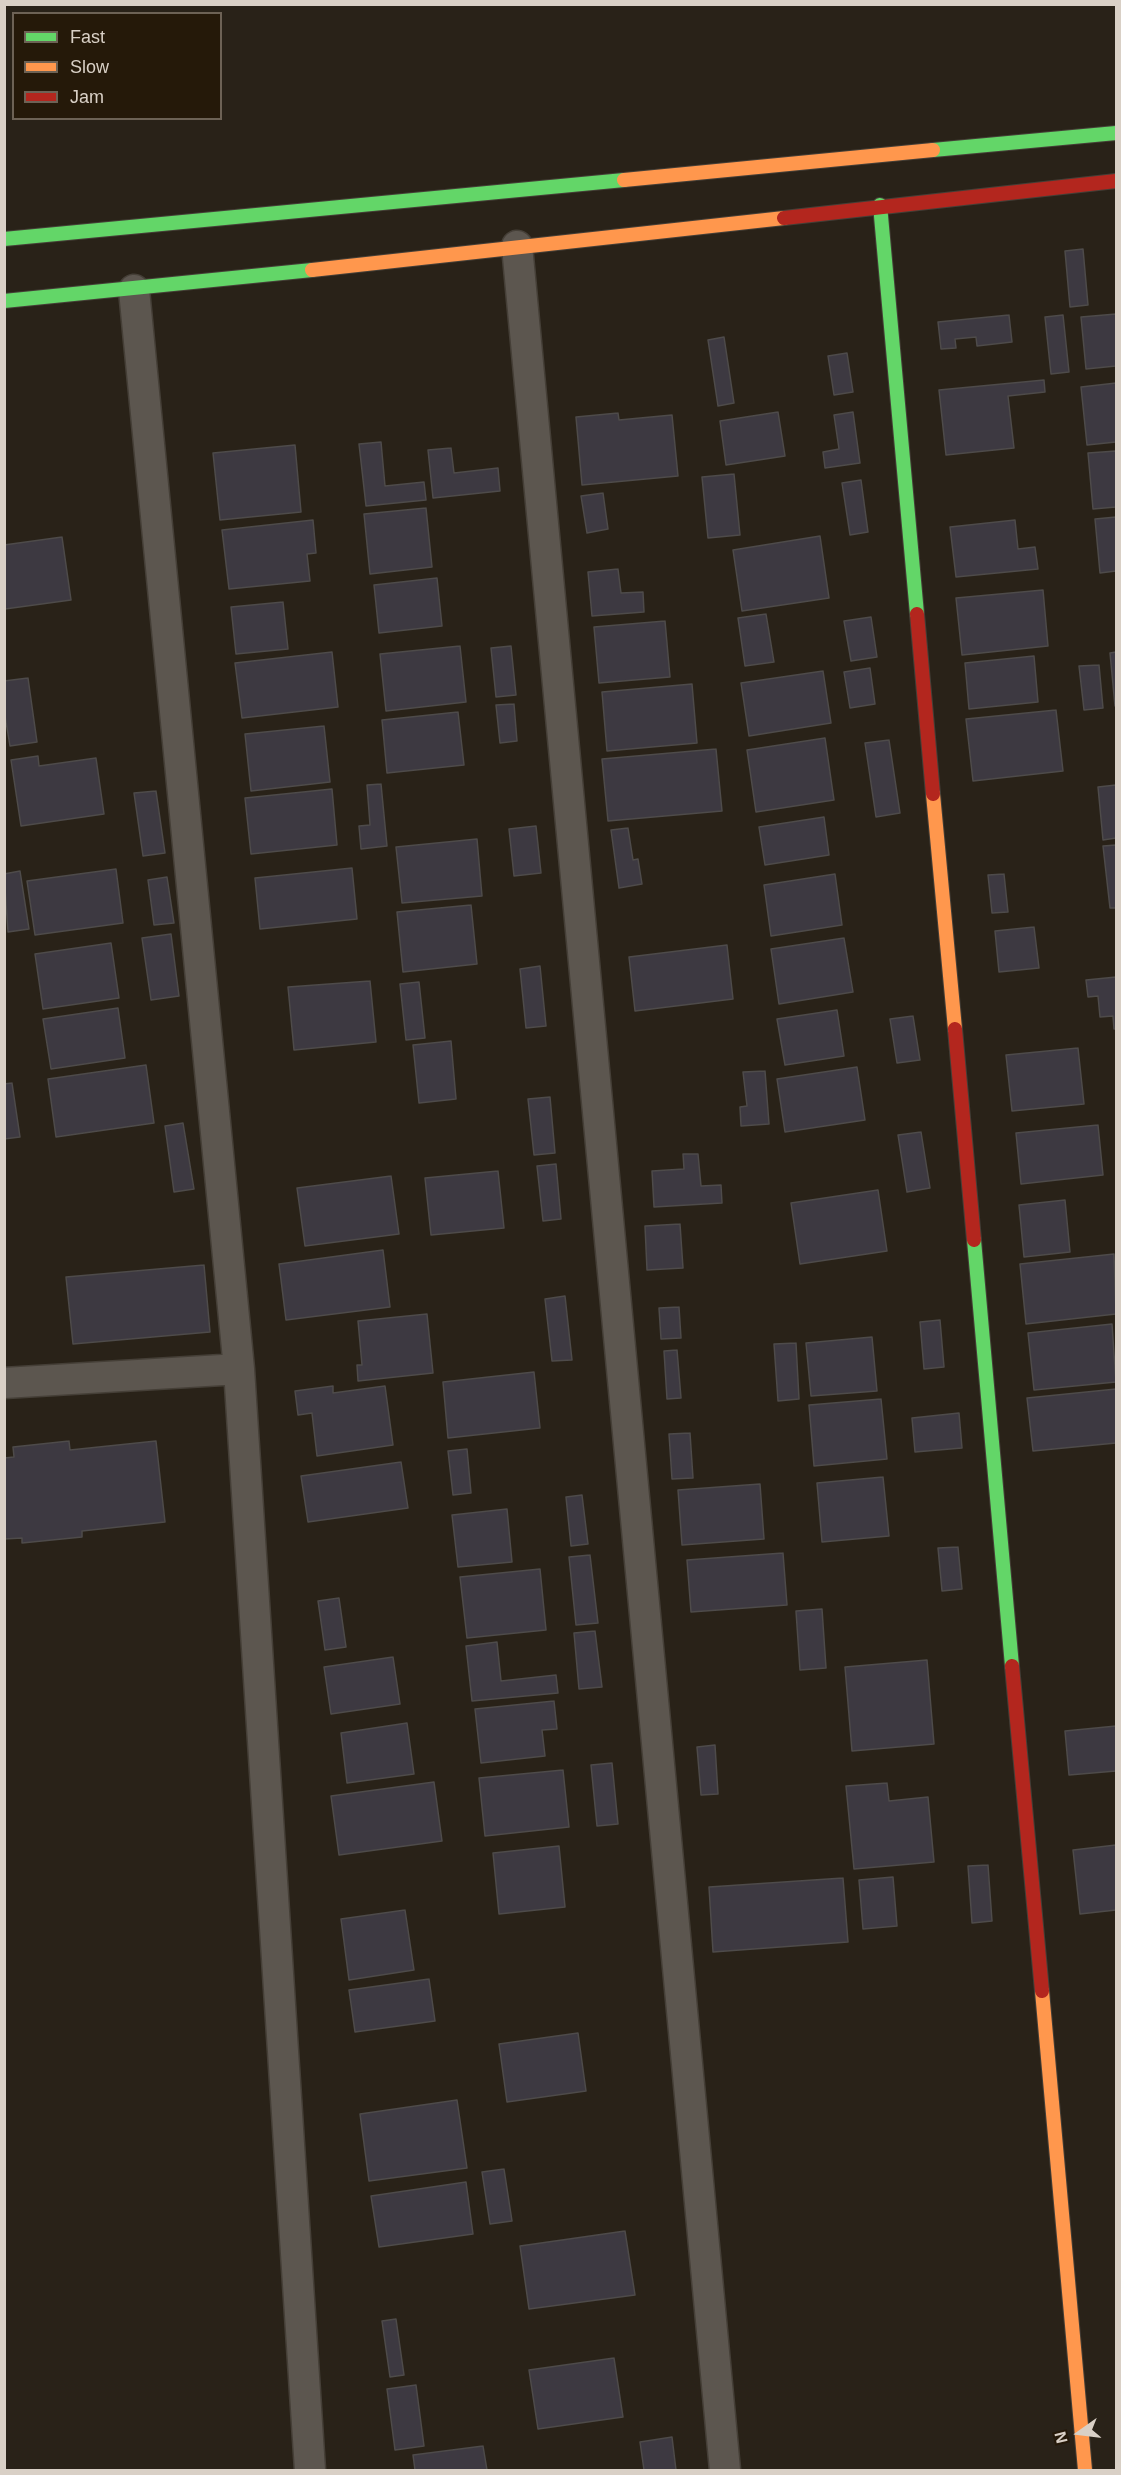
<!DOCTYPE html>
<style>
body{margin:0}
#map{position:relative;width:1121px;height:2475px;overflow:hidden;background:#292218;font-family:Arial,sans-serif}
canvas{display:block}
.frame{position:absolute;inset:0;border:6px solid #d9d0c6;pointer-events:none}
.legend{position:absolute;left:12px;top:12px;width:210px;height:108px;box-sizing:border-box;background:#251909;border:2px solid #6d6255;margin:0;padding:8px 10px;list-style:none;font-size:18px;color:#d9d0c6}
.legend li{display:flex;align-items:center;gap:12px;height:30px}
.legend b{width:30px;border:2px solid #6d6255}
.north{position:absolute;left:1049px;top:2403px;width:60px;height:60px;-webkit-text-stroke:4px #251909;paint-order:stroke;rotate:256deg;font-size:16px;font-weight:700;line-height:24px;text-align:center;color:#d9d0c6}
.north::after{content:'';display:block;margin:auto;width:21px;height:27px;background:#d9d0c6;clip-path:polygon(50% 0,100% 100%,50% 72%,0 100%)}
</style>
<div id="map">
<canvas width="1121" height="2475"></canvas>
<div class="frame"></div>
<ul class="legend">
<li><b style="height:8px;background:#63d668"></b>Fast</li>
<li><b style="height:8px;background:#ff974d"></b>Slow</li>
<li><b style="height:8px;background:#b3261e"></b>Jam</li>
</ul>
<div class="north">N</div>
</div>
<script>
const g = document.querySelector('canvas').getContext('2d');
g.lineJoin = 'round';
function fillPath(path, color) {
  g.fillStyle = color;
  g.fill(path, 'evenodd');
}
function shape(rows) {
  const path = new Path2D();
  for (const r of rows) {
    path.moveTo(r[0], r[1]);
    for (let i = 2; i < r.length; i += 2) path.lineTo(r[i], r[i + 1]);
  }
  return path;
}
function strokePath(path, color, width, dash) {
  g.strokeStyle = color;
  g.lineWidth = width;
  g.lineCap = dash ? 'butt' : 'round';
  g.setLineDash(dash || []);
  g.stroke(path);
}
const building = shape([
 [1083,249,1088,305,1070,307,1065,251,1083,249],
 [1116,314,1116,366,1086,369,1081,317,1116,314],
 [1009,315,1012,342,977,346,976,337,955,339,956,348,941,349,938,322,1009,315],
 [1063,315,1069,372,1051,374,1045,317,1063,315],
 [724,337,734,403,718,406,708,340,724,337],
 [847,353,853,392,834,395,828,356,847,353],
 [1044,380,1045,392,1008,396,1014,448,946,455,939,390,1044,380],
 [1116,383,1116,442,1087,445,1081,387,1116,383],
 [778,412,785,456,726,465,720,421,778,412],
 [853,412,860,463,825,468,823,452,839,449,834,415,853,412],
 [618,413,619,420,672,415,678,476,582,485,576,417,618,413],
 [381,442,385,486,424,482,426,500,366,506,359,444,381,442],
 [295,445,301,512,220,520,213,453,295,445],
 [451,448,454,473,498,468,500,491,433,498,428,450,451,448],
 [1116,451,1116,507,1093,509,1088,453,1116,451],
 [734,474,740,535,708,538,702,477,734,474],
 [861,480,868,532,850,535,842,483,861,480],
 [603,493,608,529,587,533,581,496,603,493],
 [426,508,432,567,370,574,364,514,426,508],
 [1116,517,1116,571,1100,573,1095,519,1116,517],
 [313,520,316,553,307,554,310,581,229,589,222,530,313,520],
 [1015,520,1018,549,1035,547,1038,569,956,577,950,527,1015,520],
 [820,536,829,598,742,611,733,550,820,536],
 [62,537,71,600,5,609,4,545,62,537],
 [618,569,621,593,643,592,644,612,592,616,588,572,618,569],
 [437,578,442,626,379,633,374,585,437,578],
 [1043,590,1048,646,962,655,956,598,1043,590],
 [283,602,288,649,236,654,231,607,283,602],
 [766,614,774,662,745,666,738,618,766,614],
 [871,617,877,657,851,661,844,621,871,617],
 [665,621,670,677,599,683,594,627,665,621],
 [460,646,466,702,386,711,380,654,460,646],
 [511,646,516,695,496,697,491,648,511,646],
 [332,652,338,707,242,718,235,663,332,652],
 [1116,652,1116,706,1115,706,1110,653,1116,652],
 [1034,656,1038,702,969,709,965,663,1034,656],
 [1099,665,1103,708,1084,710,1079,666,1099,665],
 [870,668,875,704,850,708,844,672,870,668],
 [823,671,831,723,749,736,741,683,823,671],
 [28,678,37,742,10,746,4,710,4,681,28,678],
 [692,684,697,743,607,751,602,692,692,684],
 [514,704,517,741,500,743,496,705,514,704],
 [1056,710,1063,771,973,781,966,719,1056,710],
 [458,712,464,765,387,773,382,720,458,712],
 [324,726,330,782,251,791,245,734,324,726],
 [825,738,834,800,756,812,747,750,825,738],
 [889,740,900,813,876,817,865,743,889,740],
 [716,749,722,811,608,821,602,759,716,749],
 [38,756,39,766,96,758,104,814,21,826,11,760,38,756],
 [381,784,387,846,361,849,359,826,370,825,367,785,381,784],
 [1116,785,1116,838,1103,840,1098,787,1116,785],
 [332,789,337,845,251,854,245,798,332,789],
 [156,791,165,853,143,856,134,793,156,791],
 [824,817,829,855,765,865,759,827,824,817],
 [536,826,541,873,514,876,509,829,536,826],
 [628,828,633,860,638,859,642,884,619,888,611,830,628,828],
 [477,839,482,896,402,903,396,847,477,839],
 [1116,845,1116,908,1110,908,1103,846,1116,845],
 [352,868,357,919,260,929,255,878,352,868],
 [116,869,123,923,35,935,27,881,116,869],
 [20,871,29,929,8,932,4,874,20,871],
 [835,874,842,925,771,936,764,885,835,874],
 [1004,874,1008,912,992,913,988,875,1004,874],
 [167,877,174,923,154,925,148,880,167,877],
 [471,905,477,964,403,972,397,912,471,905],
 [1034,927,1039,968,999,972,995,931,1034,927],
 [171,934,179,996,151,1000,142,938,171,934],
 [844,938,853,992,779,1004,771,949,844,938],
 [111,943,119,998,43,1009,35,954,111,943],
 [727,945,733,999,635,1011,629,957,727,945],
 [540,966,546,1026,526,1028,520,969,540,966],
 [1116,977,1116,1029,1114,1029,1113,1016,1100,1017,1098,996,1088,997,1086,980,1116,977],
 [370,981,376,1042,294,1050,288,987,370,981],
 [419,982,425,1038,406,1040,400,984,419,982],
 [118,1008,125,1058,51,1069,43,1019,118,1008],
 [837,1010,844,1056,785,1065,777,1019,837,1010],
 [913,1016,920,1060,897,1063,890,1019,913,1016],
 [451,1041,456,1099,419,1103,413,1045,451,1041],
 [1078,1048,1084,1104,1012,1111,1006,1055,1078,1048],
 [146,1065,154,1123,56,1137,48,1079,146,1065],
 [857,1067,865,1120,785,1132,777,1079,857,1067],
 [765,1071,769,1124,741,1126,740,1107,747,1106,743,1072,765,1071],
 [12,1083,20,1137,4,1139,4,1084,12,1083],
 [550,1097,555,1153,534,1155,528,1099,550,1097],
 [183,1123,194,1189,174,1192,165,1126,183,1123],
 [1098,1125,1103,1175,1021,1184,1016,1133,1098,1125],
 [921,1132,930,1188,907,1192,898,1135,921,1132],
 [683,1154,698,1154,701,1186,721,1185,722,1203,654,1207,652,1171,684,1169,683,1154],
 [556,1164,561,1219,543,1221,537,1166,556,1164],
 [498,1171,504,1228,431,1235,425,1178,498,1171],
 [391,1176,399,1234,305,1246,297,1188,391,1176],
 [878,1190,887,1251,800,1264,791,1203,878,1190],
 [1065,1200,1070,1252,1024,1257,1019,1205,1065,1200],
 [680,1224,683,1268,647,1270,645,1226,680,1224],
 [383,1250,390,1307,286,1320,279,1264,383,1250],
 [1114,1254,1116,1314,1026,1324,1020,1264,1114,1254],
 [204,1265,210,1332,73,1344,66,1277,204,1265],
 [565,1296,572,1360,552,1361,545,1299,565,1296],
 [679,1307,681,1338,661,1339,659,1308,679,1307],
 [427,1314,433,1373,358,1381,357,1365,362,1365,358,1321,427,1314],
 [940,1320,944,1367,924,1369,920,1322,940,1320],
 [1112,1324,1116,1382,1034,1390,1028,1333,1112,1324],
 [872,1337,877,1391,811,1396,806,1343,872,1337],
 [796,1343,799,1399,778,1401,774,1344,796,1343],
 [677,1350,681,1398,667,1399,664,1351,677,1350],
 [534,1372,540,1428,448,1438,443,1382,534,1372],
 [333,1386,333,1393,385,1386,393,1445,317,1456,312,1413,298,1415,295,1391,333,1386],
 [1116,1389,1116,1443,1033,1451,1027,1398,1116,1389],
 [881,1399,887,1459,814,1466,809,1405,881,1399],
 [959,1413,962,1448,915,1452,912,1418,959,1413],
 [690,1433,693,1478,672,1479,669,1434,690,1433],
 [69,1441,70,1450,156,1441,165,1522,82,1531,82,1537,22,1543,22,1538,4,1539,4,1458,14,1457,13,1447,69,1441],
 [467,1449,471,1493,453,1495,448,1451,467,1449],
 [401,1462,408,1508,308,1522,301,1476,401,1462],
 [883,1477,889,1536,822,1542,817,1483,883,1477],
 [760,1484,764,1539,682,1545,678,1490,760,1484],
 [582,1495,588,1544,571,1546,566,1497,582,1495],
 [507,1509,512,1562,458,1567,452,1515,507,1509],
 [958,1547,962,1589,942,1591,938,1548,958,1547],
 [783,1553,787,1605,691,1612,687,1560,783,1553],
 [590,1555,598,1623,576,1625,569,1557,590,1555],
 [540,1569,546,1630,467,1638,460,1577,540,1569],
 [339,1598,346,1647,325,1650,318,1601,339,1598],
 [822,1609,826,1668,800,1670,796,1611,822,1609],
 [595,1631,602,1687,579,1689,574,1633,595,1631],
 [497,1642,501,1681,556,1675,558,1693,472,1701,466,1646,497,1642],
 [393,1657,400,1704,331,1714,324,1667,393,1657],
 [927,1660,934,1744,852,1751,845,1667,927,1660],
 [554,1701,557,1729,542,1730,545,1756,481,1763,475,1709,554,1701],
 [407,1723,414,1774,347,1783,341,1733,407,1723],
 [1116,1726,1116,1771,1069,1775,1065,1731,1116,1726],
 [715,1745,718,1794,701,1795,697,1747,715,1745],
 [612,1763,618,1824,597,1826,591,1765,612,1763],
 [563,1770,569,1827,485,1836,479,1778,563,1770],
 [434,1782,442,1841,339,1855,331,1796,434,1782],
 [887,1783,889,1801,928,1797,934,1862,854,1869,846,1786,887,1783],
 [1116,1845,1116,1910,1080,1914,1073,1850,1116,1845],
 [559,1846,565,1907,499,1914,493,1853,559,1846],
 [988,1865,992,1921,972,1923,968,1866,988,1865],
 [893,1877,897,1926,863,1929,859,1880,893,1877],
 [843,1878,848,1942,713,1952,709,1887,843,1878],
 [405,1910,414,1970,349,1980,341,1919,405,1910],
 [429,1979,435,2021,355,2032,349,1990,429,1979],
 [578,2033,586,2091,507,2102,499,2044,578,2033],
 [457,2100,467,2168,369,2181,360,2114,457,2100],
 [504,2169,512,2221,490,2224,482,2172,504,2169],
 [466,2182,473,2234,379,2247,371,2196,466,2182],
 [625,2231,635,2295,529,2309,520,2246,625,2231],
 [396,2319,404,2375,390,2377,382,2321,396,2319],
 [614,2358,623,2417,538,2429,529,2370,614,2358],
 [416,2385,424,2446,395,2450,387,2389,416,2385],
 [672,2437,676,2470,644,2470,640,2442,672,2437],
 [483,2446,487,2470,415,2470,413,2455,483,2446]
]);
fillPath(building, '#3d3941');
strokePath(building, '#4e4b4a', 1.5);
const street = shape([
 [517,246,725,2470],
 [134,290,239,1369,310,2470],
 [4,1383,239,1369]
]);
const fast = shape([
 [933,150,1116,133],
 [880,205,917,614],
 [4,239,624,180],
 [4,301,312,270],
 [974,1240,1012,1666]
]);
const slow = shape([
 [624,180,933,150],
 [312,270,784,218],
 [933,794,955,1029],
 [1042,1991,1085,2470]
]);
const jam = shape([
 [784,218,1116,181],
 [917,614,933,794],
 [955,1029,974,1240],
 [1012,1666,1042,1991]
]);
strokePath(street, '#453f37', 33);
strokePath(fast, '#453f37', 16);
strokePath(slow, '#453f37', 16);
strokePath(jam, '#453f37', 16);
strokePath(street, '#5c564f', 30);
strokePath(fast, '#63d668', 14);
strokePath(slow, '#ff974d', 14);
strokePath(jam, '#b3261e', 14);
</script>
